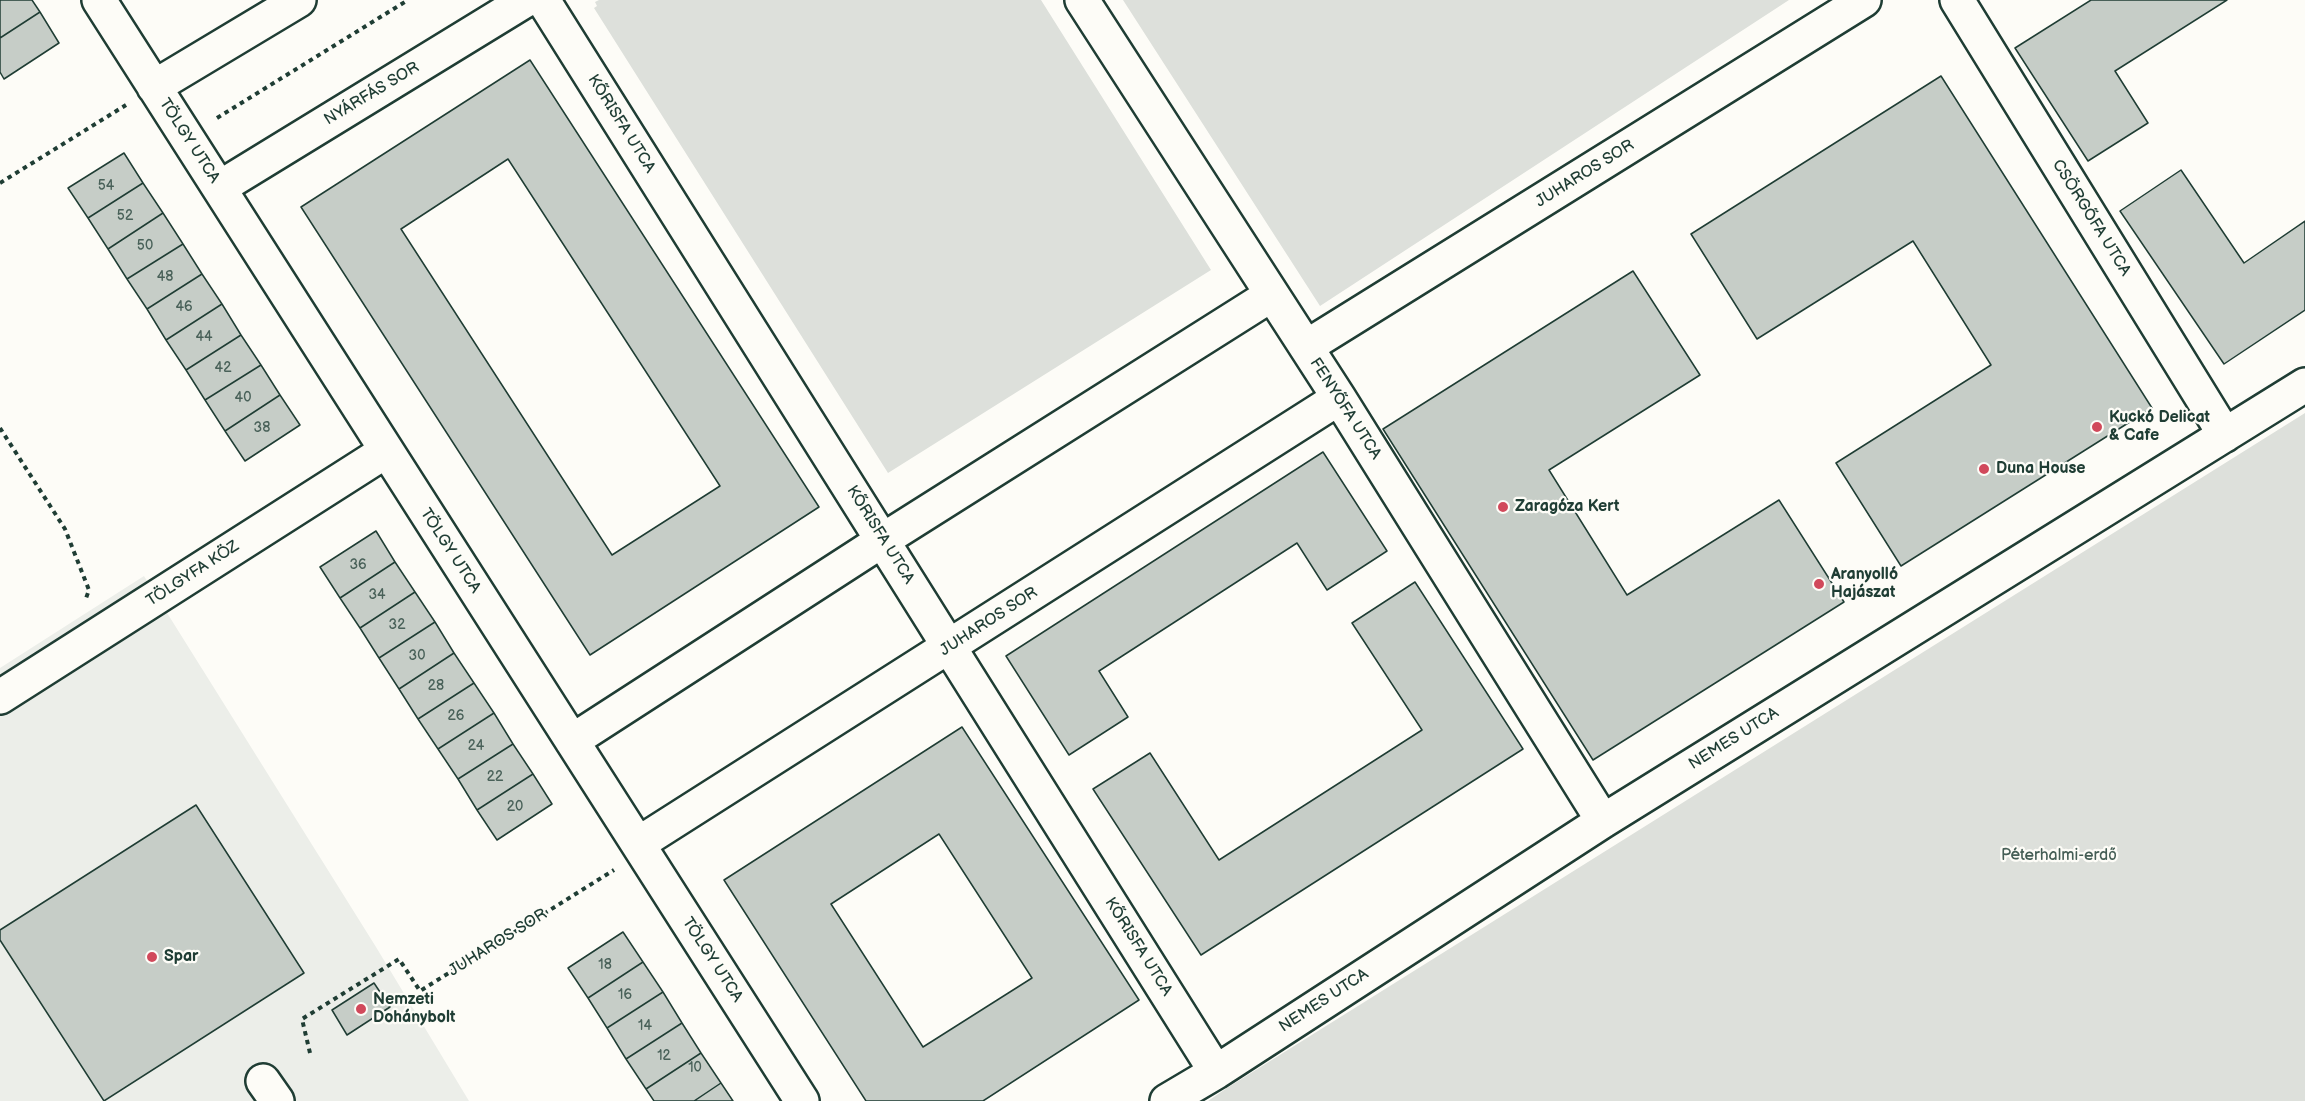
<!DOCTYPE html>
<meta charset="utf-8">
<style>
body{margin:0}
canvas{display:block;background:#fdfcf7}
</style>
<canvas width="2305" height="1101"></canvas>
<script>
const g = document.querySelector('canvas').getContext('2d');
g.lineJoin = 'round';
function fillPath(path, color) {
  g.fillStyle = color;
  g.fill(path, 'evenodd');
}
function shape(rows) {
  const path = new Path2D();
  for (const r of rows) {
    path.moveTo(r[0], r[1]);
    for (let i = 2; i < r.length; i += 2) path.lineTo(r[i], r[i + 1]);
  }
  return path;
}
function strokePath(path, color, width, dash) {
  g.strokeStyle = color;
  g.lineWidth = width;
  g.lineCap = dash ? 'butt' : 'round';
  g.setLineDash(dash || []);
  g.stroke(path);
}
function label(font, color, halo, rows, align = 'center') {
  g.font = font + ' "Balsamiq Sans",sans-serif';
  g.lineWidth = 4.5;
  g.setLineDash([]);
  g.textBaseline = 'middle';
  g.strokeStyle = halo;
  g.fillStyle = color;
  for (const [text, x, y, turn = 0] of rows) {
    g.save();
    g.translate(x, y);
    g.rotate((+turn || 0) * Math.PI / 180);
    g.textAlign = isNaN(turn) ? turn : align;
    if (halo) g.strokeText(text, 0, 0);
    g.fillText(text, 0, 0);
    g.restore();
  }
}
fillPath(shape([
 [144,576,376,947,469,1101,0,1101,0,668]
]), '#eceee9');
fillPath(shape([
 [599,0,1041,0,1211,270,888,473,594,8,597,6,595,2],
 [1123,0,1789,0,1320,306],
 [2305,413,2305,1101,1208,1101,1227,1088]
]), '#dde0db');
const building = shape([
 [0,0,32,0,40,12,0,38,0,0],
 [2091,0,2227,0,2115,71,2148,123,2088,161,2015,48,2091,0],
 [40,12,59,43,4,79,0,72,0,38,40,12],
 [530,60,819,507,590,655,301,207,530,60],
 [508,159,720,486,612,555,401,229,508,159],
 [1941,76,2152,408,1901,566,1836,463,1991,365,1913,241,1757,339,1691,234,1941,76],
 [124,153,143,183,88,218,68,188,124,153],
 [2181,170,2244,263,2305,221,2305,310,2224,364,2120,211,2181,170],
 [143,183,163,213,108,249,88,218,143,183],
 [163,213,183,244,127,279,108,249,163,213],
 [183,244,202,274,147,309,127,279,183,244],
 [1633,271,1700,375,1549,470,1627,595,1779,500,1844,602,1593,760,1383,429,1633,271],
 [202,274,222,304,166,340,147,309,202,274],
 [222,304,241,335,186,370,166,340,222,304],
 [241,335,261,365,205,400,186,370,241,335],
 [261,365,280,395,225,431,205,400,261,365],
 [280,395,300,425,245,461,225,431,280,395],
 [1323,452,1387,551,1327,590,1297,543,1099,671,1128,717,1069,755,1006,656,1323,452],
 [376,531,395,562,340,598,320,567,376,531],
 [395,562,415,592,360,628,340,598,395,562],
 [1415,582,1523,749,1201,955,1093,789,1150,753,1219,860,1422,730,1352,623,1415,582],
 [415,592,435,622,379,658,360,628,415,592],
 [435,622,454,653,399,689,379,658,435,622],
 [454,653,474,683,418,719,399,689,454,653],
 [474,683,494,713,438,749,418,719,474,683],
 [494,713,513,744,458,779,438,749,494,713],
 [962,727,1139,1000,983,1101,866,1101,724,880,962,727],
 [939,834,1032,978,923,1047,831,904,939,834],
 [513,744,533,774,477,810,458,779,513,744],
 [533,774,552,804,497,840,477,810,533,774],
 [196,805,304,973,104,1101,0,940,0,930,196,805],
 [623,932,643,962,588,998,568,968,623,932],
 [643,962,663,992,607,1028,588,998,643,962],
 [374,983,390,1007,347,1035,332,1010,374,983],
 [663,992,682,1023,626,1059,607,1028,663,992],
 [682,1023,701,1053,646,1089,626,1059,682,1023],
 [701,1053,721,1083,694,1101,654,1101,646,1089,701,1053],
 [721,1083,733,1101,694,1101,721,1083]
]);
fillPath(building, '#c6cdc7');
strokePath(building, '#1f3d34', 1.5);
const minor = shape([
 [99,0,802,1101],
 [543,0,1216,1072],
 [1082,0,1339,398,1603,821],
 [1957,0,2225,435],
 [154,87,299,0],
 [219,188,526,0],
 [1306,347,1864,0],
 [0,697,386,451],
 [572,741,883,540,1271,295],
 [638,844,1339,398],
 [263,1081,277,1101],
 [1167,1101,1216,1072,1603,821,2305,385]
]);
strokePath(minor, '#1f3d34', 38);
strokePath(shape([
 [217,118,408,0],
 [0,183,126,105],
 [0,428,65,529,89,590,85,601],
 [310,1053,302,1019,399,959,420,991,614,870]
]), '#1f3d34', 4, [4.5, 4.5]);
strokePath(minor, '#fdfcf7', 33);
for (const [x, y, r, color] of [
 [2097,427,6,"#d1495b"],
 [1984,469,6,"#d1495b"],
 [1503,507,6,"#d1495b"],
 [1819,584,6,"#d1495b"],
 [152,957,6,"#d1495b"],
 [361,1009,6,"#d1495b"]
]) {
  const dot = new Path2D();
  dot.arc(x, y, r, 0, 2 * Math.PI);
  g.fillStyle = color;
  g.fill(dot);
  strokePath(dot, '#fdfcf7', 2);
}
label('14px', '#496159', null, [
 ["54",106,186],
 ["52",125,216],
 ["50",145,246],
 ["48",165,277],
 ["46",184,307],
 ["44",204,337],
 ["42",223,368],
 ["40",243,398],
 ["38",262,428],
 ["36",358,565],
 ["34",377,595],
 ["32",397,625],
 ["30",417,656],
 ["28",436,686],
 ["26",456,716],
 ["24",476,746],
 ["22",495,777],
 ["20",515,807],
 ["18",605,965],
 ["16",625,995],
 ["14",645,1026],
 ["12",664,1056],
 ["10",695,1068]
]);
label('16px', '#1f3d34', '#fdfcf7', [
 ["NYÁRFÁS SOR",372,94,-31],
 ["KŐRISFA UTCA",621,124,58],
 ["TÖLGY UTCA",189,141,57],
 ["JUHAROS SOR",1585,174,-32],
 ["CSÖRGŐFA UTCA",2091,218,58],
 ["FENYŐFA UTCA",1345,409,57],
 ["KŐRISFA UTCA",880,535,58],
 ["TÖLGY UTCA",450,551,57],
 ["TÖLGYFA KÖZ",193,574,-33],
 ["JUHAROS SOR",989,622,-33],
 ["NEMES UTCA",1734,739,-32],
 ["JUHAROS SOR",498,943,-32],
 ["KŐRISFA UTCA",1138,947,58],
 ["TÖLGY UTCA",712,960,57],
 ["NEMES UTCA",1324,1001,-33]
]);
label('bold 16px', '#1f3d34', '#fdfcf7', [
 ["Kuckó Delicat",2109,418],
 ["& Cafe",2109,436],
 ["Duna House",1996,469],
 ["Zaragóza Kert",1515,507],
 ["Aranyolló",1831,575],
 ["Hajászat",1831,593],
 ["Spar",164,957],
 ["Nemzeti",373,1000],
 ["Dohánybolt",373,1018]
], 'left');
label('16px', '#455e55', '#fdfcf7', [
 ["Péterhalmi-erdő",2059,856]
]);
</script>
